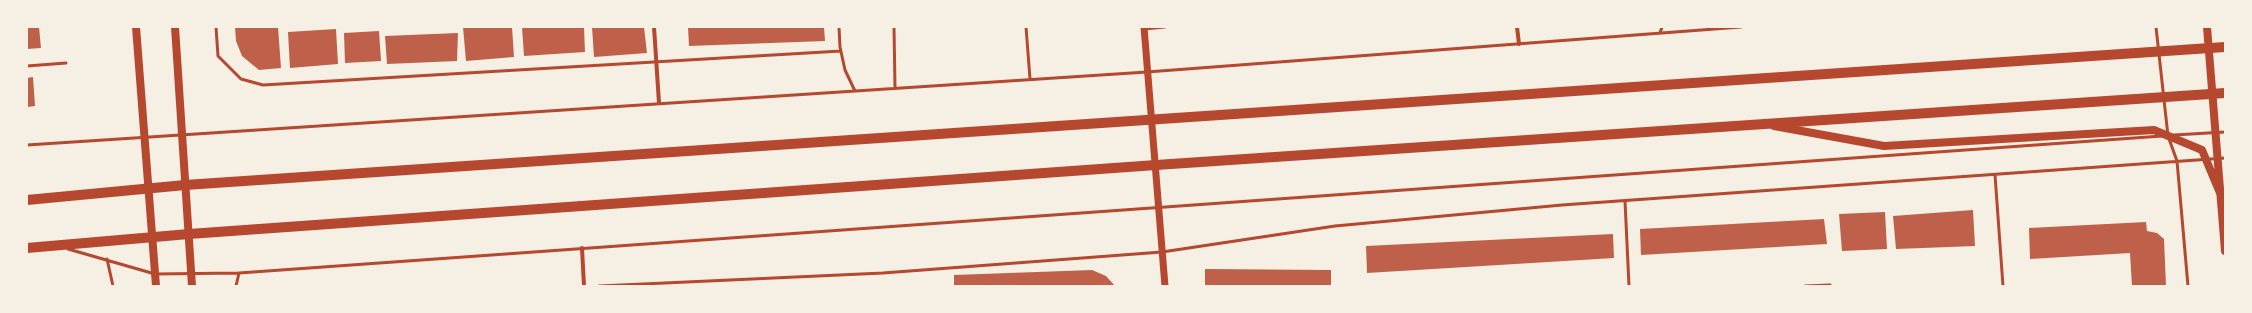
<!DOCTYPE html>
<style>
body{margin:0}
#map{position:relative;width:2252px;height:313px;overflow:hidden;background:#f6efe4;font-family:"IBM Plex Sans",sans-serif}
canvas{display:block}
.frame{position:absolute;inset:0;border:28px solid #f6efe4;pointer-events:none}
</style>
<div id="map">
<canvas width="2252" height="313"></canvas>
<div class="frame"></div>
</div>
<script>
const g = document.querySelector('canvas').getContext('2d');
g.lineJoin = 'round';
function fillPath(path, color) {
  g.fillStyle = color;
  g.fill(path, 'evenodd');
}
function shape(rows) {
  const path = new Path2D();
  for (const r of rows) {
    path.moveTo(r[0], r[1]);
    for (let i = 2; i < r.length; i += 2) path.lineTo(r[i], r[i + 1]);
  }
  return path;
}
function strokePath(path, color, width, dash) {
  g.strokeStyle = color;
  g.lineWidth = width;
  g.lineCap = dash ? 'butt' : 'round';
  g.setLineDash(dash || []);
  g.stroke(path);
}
fillPath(shape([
 [27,27,39,27,41,48,27,49],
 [235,27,278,27,281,68,259,70,242,56,236,41],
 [463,27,512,27,514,57,466,61],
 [522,27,584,27,585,52,524,56],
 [592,27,644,27,647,53,594,57],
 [688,27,824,27,825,41,689,46],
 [336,29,338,64,290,68,288,32],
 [379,31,381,61,345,63,344,33],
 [458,33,457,61,387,64,385,36],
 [33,77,35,106,27,107,27,78],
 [1973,210,1975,246,1896,249,1893,216],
 [1885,212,1887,249,1842,251,1839,214],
 [1824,219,1827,244,1641,255,1640,229],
 [2146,222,2147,231,2157,233,2164,239,2166,286,2132,286,2130,253,2030,259,2029,228],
 [1613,234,1614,258,1367,273,1366,246],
 [1205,269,1331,270,1331,286,1205,286],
 [1092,270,1106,276,1115,286,954,286,954,275]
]), '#bf614a');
strokePath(shape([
 [216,27,218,56,241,79,263,85,841,51],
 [839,27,840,47,845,70,855,91],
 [894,27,895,88],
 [1026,27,1030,79],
 [2156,27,2168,136,2177,161,2188,286],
 [1144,29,1165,27],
 [1660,33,1662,27],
 [27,66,66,63],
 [2174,135,2225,132],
 [27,145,1147,72,1741,27],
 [1995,175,2003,286],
 [1625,201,1629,286],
 [68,249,155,274,239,273,2162,136],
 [107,259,113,286],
 [236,286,239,273],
 [599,286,883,273,1162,252,1335,226,1562,205,2225,158],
 [1805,286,1830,285]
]), '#b5482f', 3);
strokePath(shape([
 [654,27,659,103],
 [1517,27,1519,44],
 [582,248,584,286]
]), '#b5482f', 4);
strokePath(shape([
 [1144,27,1165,286]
]), '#b5482f', 7);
strokePath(shape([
 [136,27,156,286],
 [175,27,192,286],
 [2207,27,2225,251],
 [1774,126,1884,146,2154,130,2202,150,2220,193]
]), '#b5482f', 8);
strokePath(shape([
 [27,200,185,185,2225,47],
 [27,248,189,234,1156,165,2225,93]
]), '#b5482f', 10);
</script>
